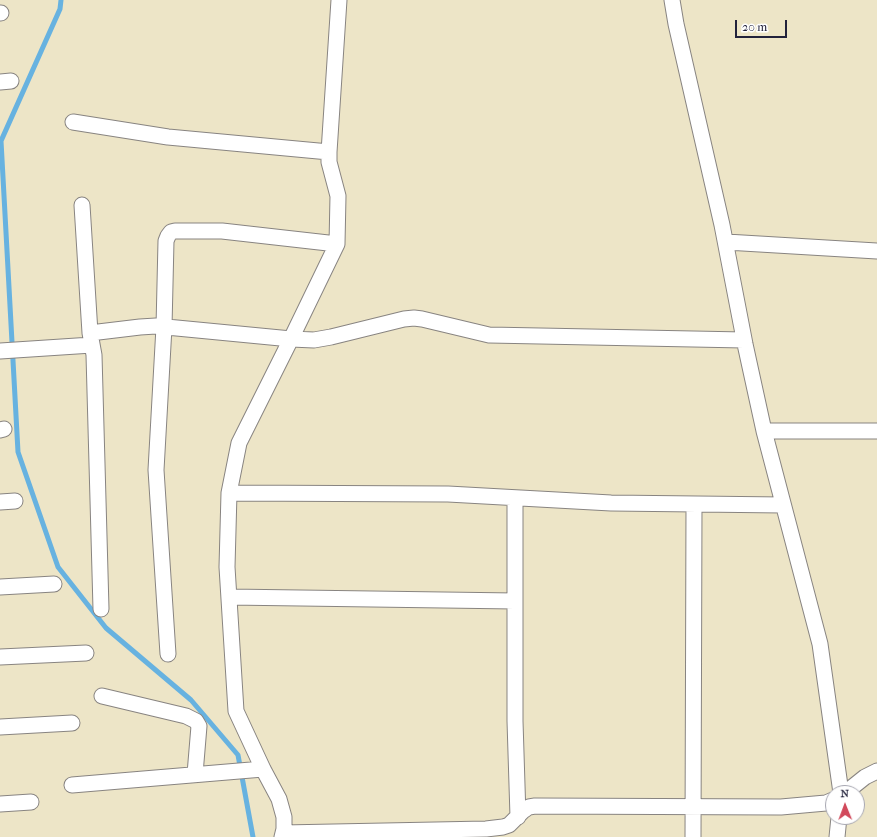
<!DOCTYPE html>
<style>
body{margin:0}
#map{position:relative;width:877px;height:837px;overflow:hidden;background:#ede5c7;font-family:"IM FELL French Canon",serif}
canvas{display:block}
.north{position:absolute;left:825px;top:785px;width:40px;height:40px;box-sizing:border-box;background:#fff;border:1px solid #a7a7b1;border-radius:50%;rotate:359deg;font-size:11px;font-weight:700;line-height:16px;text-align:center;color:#22223b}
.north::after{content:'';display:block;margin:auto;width:14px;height:18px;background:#d1495b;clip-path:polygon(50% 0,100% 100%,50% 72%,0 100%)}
.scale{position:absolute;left:735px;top:20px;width:52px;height:18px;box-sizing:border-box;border:2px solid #22223b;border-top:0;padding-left:5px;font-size:12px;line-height:14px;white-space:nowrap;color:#22223b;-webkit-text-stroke:3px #fff;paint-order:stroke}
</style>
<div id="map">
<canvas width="877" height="837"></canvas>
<div class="north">N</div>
<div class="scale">20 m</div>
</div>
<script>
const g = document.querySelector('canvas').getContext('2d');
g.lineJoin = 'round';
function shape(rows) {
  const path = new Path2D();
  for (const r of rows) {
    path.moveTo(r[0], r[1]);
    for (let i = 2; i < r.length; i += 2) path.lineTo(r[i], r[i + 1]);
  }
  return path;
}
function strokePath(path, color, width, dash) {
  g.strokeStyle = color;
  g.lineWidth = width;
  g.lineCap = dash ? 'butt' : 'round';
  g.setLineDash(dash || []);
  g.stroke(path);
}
strokePath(shape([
 [61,0,60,9,1,141,18,452,58,567,106,628,191,700,238,755,253,837]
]), '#67b2e0', 5);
const minor = shape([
 [672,0,676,24,722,225,745,344,764,431,820,644,841,793],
 [0,13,1,13],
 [0,82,11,81],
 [73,122,168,137,329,152],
 [82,205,90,333,94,355,101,609],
 [726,242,877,251],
 [90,333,140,327,156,326,291,339,314,340,331,337,404,319,414,318,422,319,489,335,744,340],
 [0,351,92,345],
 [0,430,4,429],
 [764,431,877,431],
 [229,493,448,494,611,503,783,505],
 [515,498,515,721,518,817],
 [0,502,15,501],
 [0,587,54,584],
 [229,597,515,601],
 [168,654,156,470,164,327,166,241,168,236,171,232,175,231,222,231,337,244],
 [0,657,86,653],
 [102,696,186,716,196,721,199,726,195,774],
 [0,727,72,723],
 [72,785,263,769],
 [845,793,865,777,877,771],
 [0,804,31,802],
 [283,833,486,829,503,827,509,825,523,811,529,807,535,806,781,807,826,803,833,800],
 [282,837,284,829,284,817,279,799,263,769,236,711,227,567,229,493,239,443,291,339,337,244,338,196,329,162,329,152,339,0],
 [693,837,694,504],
 [837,837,839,817]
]);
strokePath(minor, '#888481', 17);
strokePath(minor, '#fff', 15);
</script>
